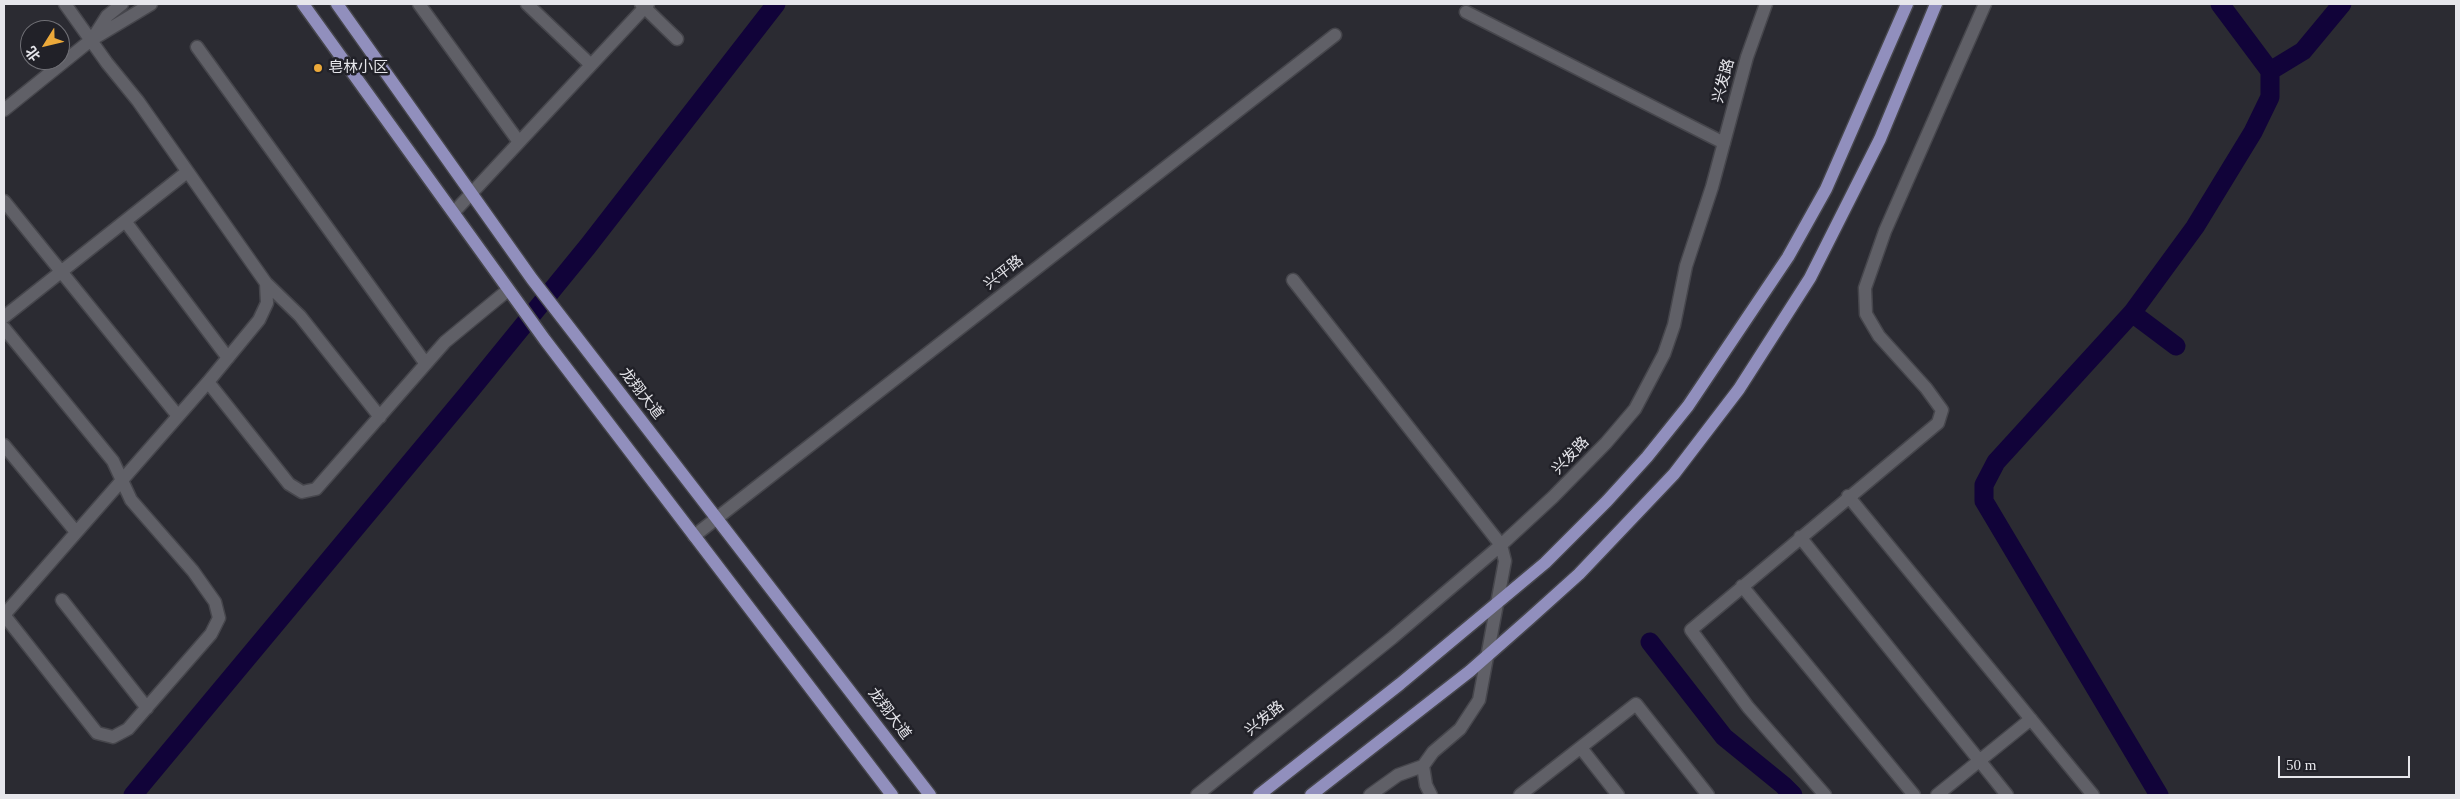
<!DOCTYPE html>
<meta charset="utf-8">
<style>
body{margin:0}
#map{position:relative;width:2460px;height:799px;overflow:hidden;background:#2b2b32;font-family:"Times New Roman","Noto Sans SC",serif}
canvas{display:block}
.frame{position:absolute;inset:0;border:5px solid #e6e6eb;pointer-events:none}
.north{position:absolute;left:20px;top:20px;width:50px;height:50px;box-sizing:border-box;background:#212128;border:1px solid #707076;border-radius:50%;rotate:234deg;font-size:14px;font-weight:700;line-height:20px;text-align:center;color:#e6e6eb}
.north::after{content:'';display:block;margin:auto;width:18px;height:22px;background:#eca93a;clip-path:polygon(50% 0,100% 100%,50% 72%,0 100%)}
.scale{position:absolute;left:2278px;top:756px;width:132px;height:22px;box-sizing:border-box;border:2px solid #e6e6eb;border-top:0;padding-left:6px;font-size:15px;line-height:18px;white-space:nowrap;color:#e6e6eb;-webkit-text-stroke:4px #212128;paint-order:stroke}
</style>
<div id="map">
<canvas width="2460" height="799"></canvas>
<div class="frame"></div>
<div class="north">北</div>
<div class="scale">50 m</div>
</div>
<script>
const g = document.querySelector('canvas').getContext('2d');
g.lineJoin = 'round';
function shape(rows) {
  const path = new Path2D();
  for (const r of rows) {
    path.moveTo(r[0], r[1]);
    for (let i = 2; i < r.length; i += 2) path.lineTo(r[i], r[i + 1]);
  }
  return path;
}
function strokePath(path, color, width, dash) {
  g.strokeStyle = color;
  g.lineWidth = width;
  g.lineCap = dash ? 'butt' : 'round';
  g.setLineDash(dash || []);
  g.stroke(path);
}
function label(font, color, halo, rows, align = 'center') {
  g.font = font + ' "Times New Roman","Noto Sans SC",serif';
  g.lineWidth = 5;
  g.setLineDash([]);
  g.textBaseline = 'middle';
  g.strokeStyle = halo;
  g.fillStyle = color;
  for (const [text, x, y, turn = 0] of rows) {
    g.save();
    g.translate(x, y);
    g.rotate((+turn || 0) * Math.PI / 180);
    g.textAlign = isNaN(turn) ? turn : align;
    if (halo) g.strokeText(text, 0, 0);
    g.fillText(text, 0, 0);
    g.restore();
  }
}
strokePath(shape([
 [2270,71,2303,51,2342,4],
 [2132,313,2176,346],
 [1650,642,1724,737,1783,785,1793,795],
 [133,795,469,392,588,246,776,4],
 [2159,795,1984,501,1984,485,1996,462,2132,313,2195,227,2253,132,2270,97,2270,71,2220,4]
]), '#110339', 19);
const minor = shape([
 [419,4,519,142],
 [527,4,591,65],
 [641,4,677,39],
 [1466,12,1724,143],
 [93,38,107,16,122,4],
 [197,47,426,364],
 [4,110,91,40,151,4],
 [4,201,178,416],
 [454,212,648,4],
 [125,221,228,358],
 [1293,280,1501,545,1505,561,1479,700,1460,729,1433,752,1423,766,1426,785,1431,795],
 [266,283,300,316,380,417],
 [4,317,187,172],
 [4,328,113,461,131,500,193,571,215,602,219,618,211,634,128,729,113,737,97,733,4,615],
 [208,382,289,484,302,492,316,489,445,342,508,290],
 [4,445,76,532],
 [1848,496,2093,795],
 [694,536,1335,35],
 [1800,537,2007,795],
 [1742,586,1914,795],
 [62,600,147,708],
 [4,615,208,382,259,320,267,303,266,283,138,101,107,63,65,4],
 [1581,748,1618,795],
 [1197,795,1392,638,1501,545,1553,497,1606,443,1635,409,1664,354,1674,325,1686,266,1712,187,1747,57,1766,4],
 [1370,795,1398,775,1423,766],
 [1520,795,1636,704,1708,795],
 [1825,795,1748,707,1691,630,1938,423,1942,410,1926,388,1879,336,1866,314,1865,288,1885,231,1985,4],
 [1937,795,2031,719]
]);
const major = shape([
 [303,4,545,340,892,795],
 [337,4,532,279,930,795],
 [1259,795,1400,684,1545,563,1607,501,1647,457,1688,406,1788,257,1826,189,1907,4],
 [1311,795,1470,671,1529,619,1579,574,1674,474,1739,389,1810,278,1880,139,1936,4]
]);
strokePath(minor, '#46464c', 15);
strokePath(major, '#46464c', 15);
strokePath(minor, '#606067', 12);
strokePath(major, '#918fbd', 12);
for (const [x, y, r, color] of [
 [318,68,5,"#eca93a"]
]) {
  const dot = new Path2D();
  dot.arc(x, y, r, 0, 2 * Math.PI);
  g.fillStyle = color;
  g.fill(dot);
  strokePath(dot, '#212128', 2);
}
label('15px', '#e6e6eb', '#212128', [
 ["皂林小区",328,68]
], 'left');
label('15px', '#e6e6eb', '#212128', [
 ["兴发路",1724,81,-75],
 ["兴平路",1004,273,-38],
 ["龙翔大道",641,394,52],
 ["兴发路",1571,456,-46],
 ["龙翔大道",889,714,53],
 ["兴发路",1265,719,-39]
]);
</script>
